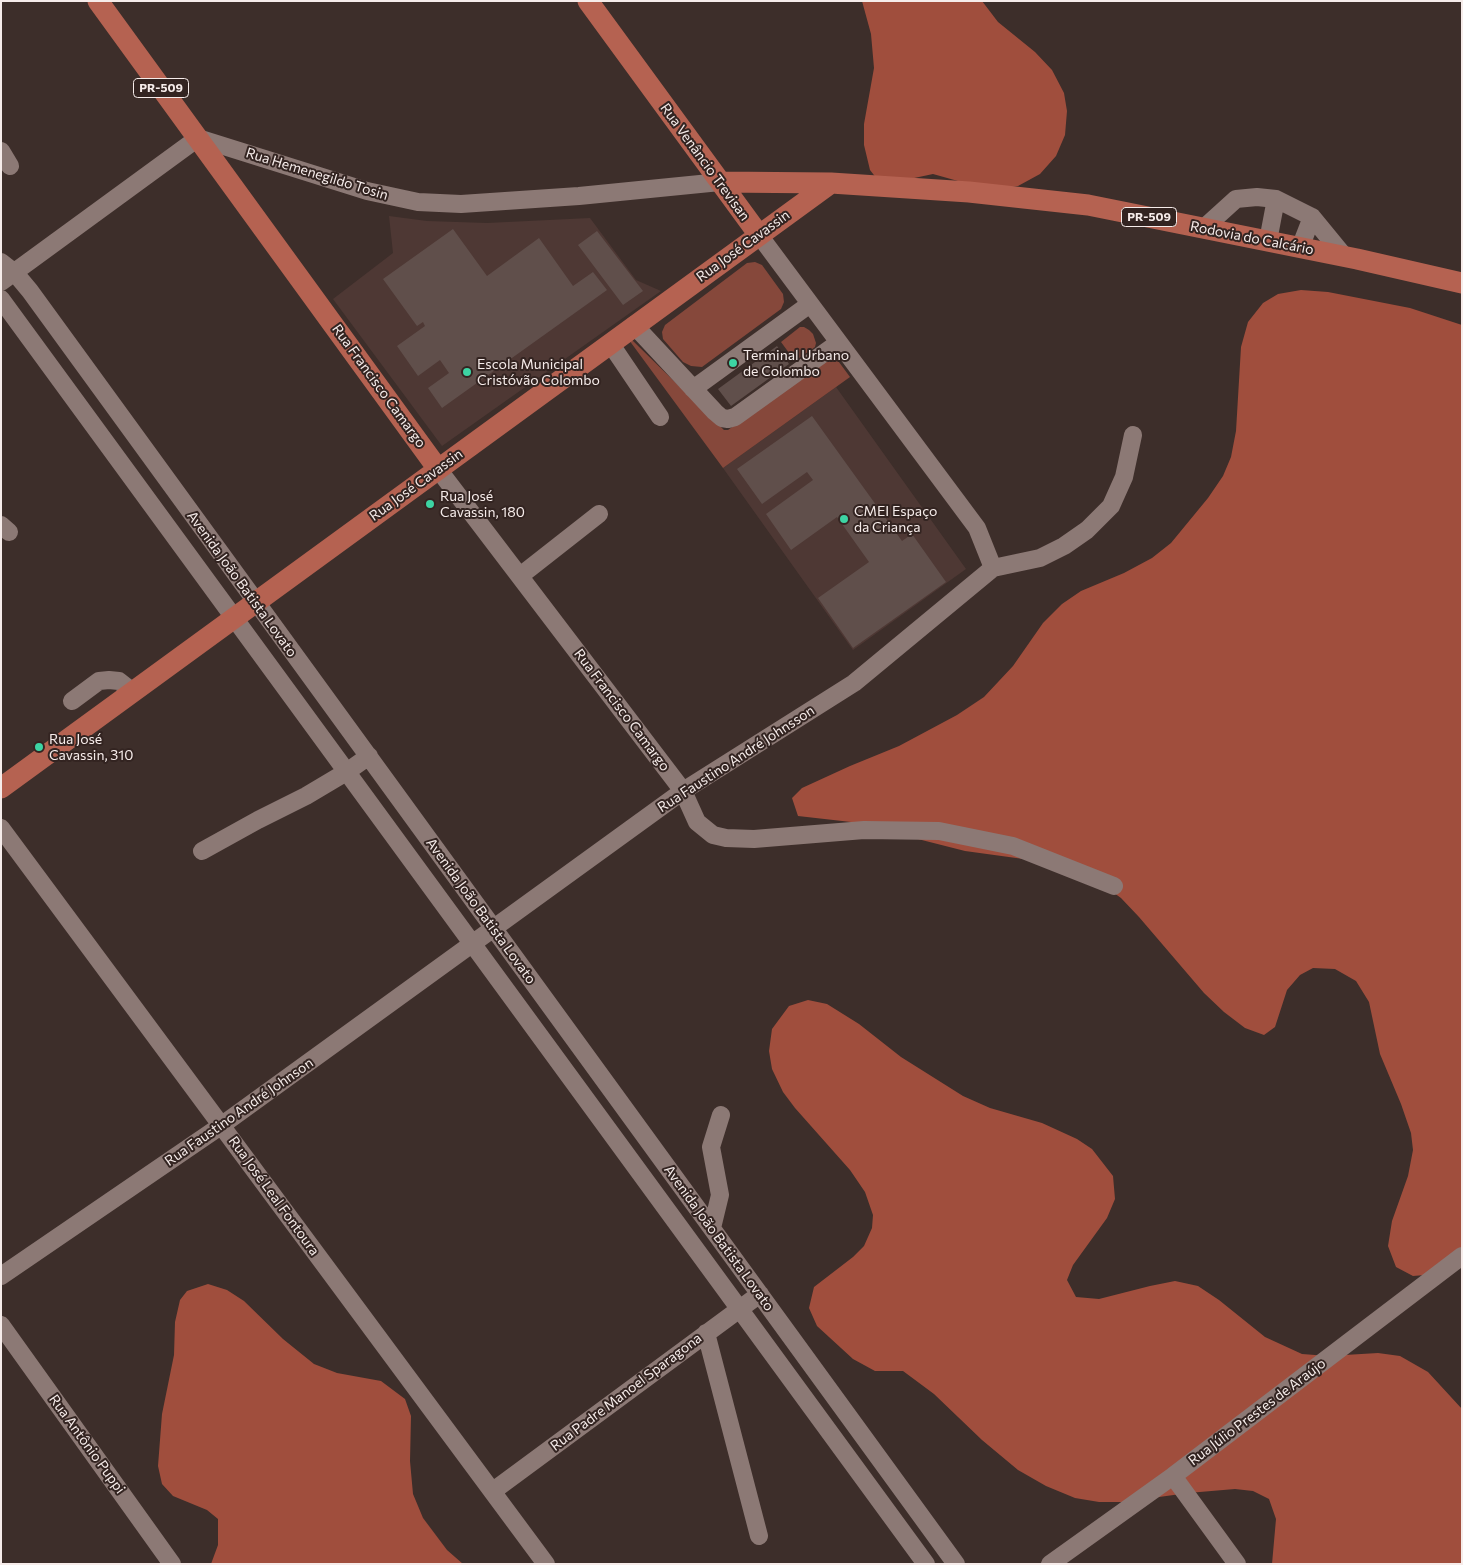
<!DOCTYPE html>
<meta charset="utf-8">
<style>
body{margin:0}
#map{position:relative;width:1463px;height:1565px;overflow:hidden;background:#3d2e2a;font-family:Commissioner,sans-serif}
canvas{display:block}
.frame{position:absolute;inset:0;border:2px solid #f6ecea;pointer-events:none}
</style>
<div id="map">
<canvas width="1463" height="1565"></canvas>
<div class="frame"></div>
</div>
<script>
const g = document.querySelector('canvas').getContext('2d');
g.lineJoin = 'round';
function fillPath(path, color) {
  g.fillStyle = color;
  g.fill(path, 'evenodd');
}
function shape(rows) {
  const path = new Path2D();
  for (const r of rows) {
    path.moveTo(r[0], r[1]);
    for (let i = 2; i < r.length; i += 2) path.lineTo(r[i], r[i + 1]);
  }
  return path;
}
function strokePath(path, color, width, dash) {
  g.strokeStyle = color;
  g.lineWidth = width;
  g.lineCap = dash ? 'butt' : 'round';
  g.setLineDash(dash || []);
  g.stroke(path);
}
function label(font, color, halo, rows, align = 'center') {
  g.font = font + ' Commissioner,sans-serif';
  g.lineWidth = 4;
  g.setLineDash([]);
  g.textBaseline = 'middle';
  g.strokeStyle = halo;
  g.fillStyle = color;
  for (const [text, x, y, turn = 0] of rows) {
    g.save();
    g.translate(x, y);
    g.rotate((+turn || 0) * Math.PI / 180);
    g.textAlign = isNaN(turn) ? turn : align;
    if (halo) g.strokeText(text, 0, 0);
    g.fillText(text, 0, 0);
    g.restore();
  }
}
fillPath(shape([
 [389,216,427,221,487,223,590,218,636,280,661,291,442,446,333,299,393,253],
 [836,387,966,569,853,650,723,468]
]), '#4e3834');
fillPath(shape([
 [755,262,762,265,783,294,784,302,781,309,702,367,691,366,683,362,663,339,662,332,665,325,747,263],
 [800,327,804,327,809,330,813,334,816,343,815,347,795,361,781,342],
 [631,339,724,430,728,430,833,354,850,377,723,468,629,340]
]), '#86483b');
fillPath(shape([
 [862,1,982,1,998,22,1035,52,1052,70,1064,93,1067,111,1065,135,1056,156,1040,174,1018,186,998,189,965,183,933,174,905,180,877,179,870,170,864,145,864,124,874,68,871,34],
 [1301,290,1328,292,1410,308,1462,325,1462,1258,1437,1274,1413,1276,1396,1267,1388,1246,1392,1221,1408,1176,1413,1150,1411,1133,1401,1104,1380,1054,1369,1002,1356,981,1335,969,1313,968,1300,975,1287,990,1275,1027,1264,1035,1245,1028,1224,1012,1204,993,1139,917,1121,898,1085,872,1060,864,965,851,851,822,798,816,792,798,802,788,850,766,899,746,957,715,984,697,1013,666,1043,623,1062,604,1081,591,1124,573,1152,558,1171,543,1208,498,1223,476,1231,457,1236,431,1241,347,1248,322,1263,303,1278,294],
 [808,1000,827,1004,859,1024,901,1057,963,1096,990,1108,1042,1123,1077,1139,1092,1149,1113,1176,1115,1199,1107,1218,1073,1265,1067,1280,1076,1297,1099,1299,1150,1286,1175,1281,1198,1286,1219,1300,1265,1337,1302,1354,1328,1356,1378,1353,1400,1356,1428,1372,1462,1409,1462,1564,1272,1564,1276,1519,1269,1499,1253,1491,1235,1489,1188,1493,1123,1502,1099,1502,1075,1498,1046,1486,1018,1470,982,1440,934,1394,903,1371,875,1371,853,1359,817,1326,809,1308,814,1287,853,1257,864,1246,872,1228,873,1215,865,1192,850,1170,795,1108,783,1092,772,1069,769,1051,772,1029,789,1006],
 [208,1284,227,1290,244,1301,283,1339,314,1364,337,1373,381,1381,405,1399,411,1416,410,1461,413,1494,423,1518,447,1550,463,1564,211,1564,218,1545,218,1519,207,1510,173,1496,162,1484,158,1466,162,1414,174,1355,175,1322,180,1300,187,1291]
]), '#a04e3d');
fillPath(shape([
 [453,229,487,276,539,238,573,286,593,272,607,290,442,408,428,388,449,373,440,360,418,376,397,346,425,326,423,322,417,326,383,279],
 [597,231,643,291,623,305,578,245],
 [777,346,789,364,731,406,718,389],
 [812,416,902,541,912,534,946,582,853,648,818,598,869,562,837,517,791,550,766,514,813,480,807,472,762,504,737,469]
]), '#604f4b');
strokePath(shape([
 [1,151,10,166],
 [1204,228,1236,199,1257,197,1276,199,1312,217,1344,256],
 [759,235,977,528,993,568],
 [1268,241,1276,199],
 [1300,248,1312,217],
 [1,262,15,273,30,291,956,1564],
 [1,282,198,138,367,191,418,202,461,204,579,196,720,182],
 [1,299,926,1564],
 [634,325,715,412,722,418,728,419,735,417,838,343],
 [610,343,660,417],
 [693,389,810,304],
 [438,469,683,791,697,822,713,835,726,838,754,839,864,830,939,831,1013,846,1114,886],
 [1,525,9,532],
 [520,576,599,514],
 [72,701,99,681,109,680,119,681,133,692],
 [1,828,546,1564],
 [202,851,258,820,306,796,348,771,369,756],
 [712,1228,720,1195,711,1147,721,1115],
 [1,1276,222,1125,683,791,854,683,993,568,1040,558,1064,546,1087,530,1111,506,1124,477,1133,435],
 [1,1325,172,1564],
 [706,1333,759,1536],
 [1173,1476,1237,1564],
 [493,1491,760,1294],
 [1050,1564,1173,1476,1462,1256]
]), '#8c7975', 18);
strokePath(shape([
 [98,1,438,469],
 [588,1,759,235],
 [720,182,831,183,969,192,1088,205,1357,259,1462,283],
 [1,788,831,183]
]), '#b56251', 21);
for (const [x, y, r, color] of [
 [733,363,5,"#3dd4a3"],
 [467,372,5,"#3dd4a3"],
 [430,504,5,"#3dd4a3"],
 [844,519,5,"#3dd4a3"],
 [39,747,5,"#3dd4a3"]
]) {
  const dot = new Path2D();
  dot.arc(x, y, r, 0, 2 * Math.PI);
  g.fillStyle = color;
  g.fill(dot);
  strokePath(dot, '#332421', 2);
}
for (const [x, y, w] of [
 [161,88,55],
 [1149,217,55]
]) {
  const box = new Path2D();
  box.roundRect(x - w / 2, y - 9.5, w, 19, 4);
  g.fillStyle = '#332421';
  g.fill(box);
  strokePath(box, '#f6ecea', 1);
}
label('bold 12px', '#f6ecea', null, [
 ["PR-509",161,88],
 ["PR-509",1149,217]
]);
label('14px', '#f6ecea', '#332421', [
 ["Rua Venâncio Trevisan",705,162,54],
 ["Rua Hemenegildo Tosin",317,174,17],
 ["Rodovia do Calcário",1252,238,11],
 ["Rua José Cavassin",743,246,-36],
 ["Rua Francisco Camargo",379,386,54],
 ["Rua José Cavassin",416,485,-36],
 ["Avenida João Batista Lovato",242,584,54],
 ["Rua Francisco Camargo",622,710,53],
 ["Rua Faustino André Johnsson",736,759,-33],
 ["Avenida João Batista Lovato",481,911,54],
 ["Rua Faustino André Johnson",239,1112,-35],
 ["Rua José Leal Fontoura",274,1196,54],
 ["Avenida João Batista Lovato",719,1238,54],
 ["Rua Padre Manoel Sparagona",626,1392,-37],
 ["Rua Júlio Prestes de Araújo",1257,1412,-37],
 ["Rua Antônio Puppi",87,1444,54]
]);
label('14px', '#f6ecea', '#332421', [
 ["Terminal Urbano",743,355],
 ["de Colombo",743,371],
 ["Escola Municipal",477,364],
 ["Cristóvão Colombo",477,380],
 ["Rua José",440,496],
 ["Cavassin, 180",440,512],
 ["CMEI Espaço",854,511],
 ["da Criança",854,527],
 ["Rua José",49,739],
 ["Cavassin, 310",49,755]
], 'left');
</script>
